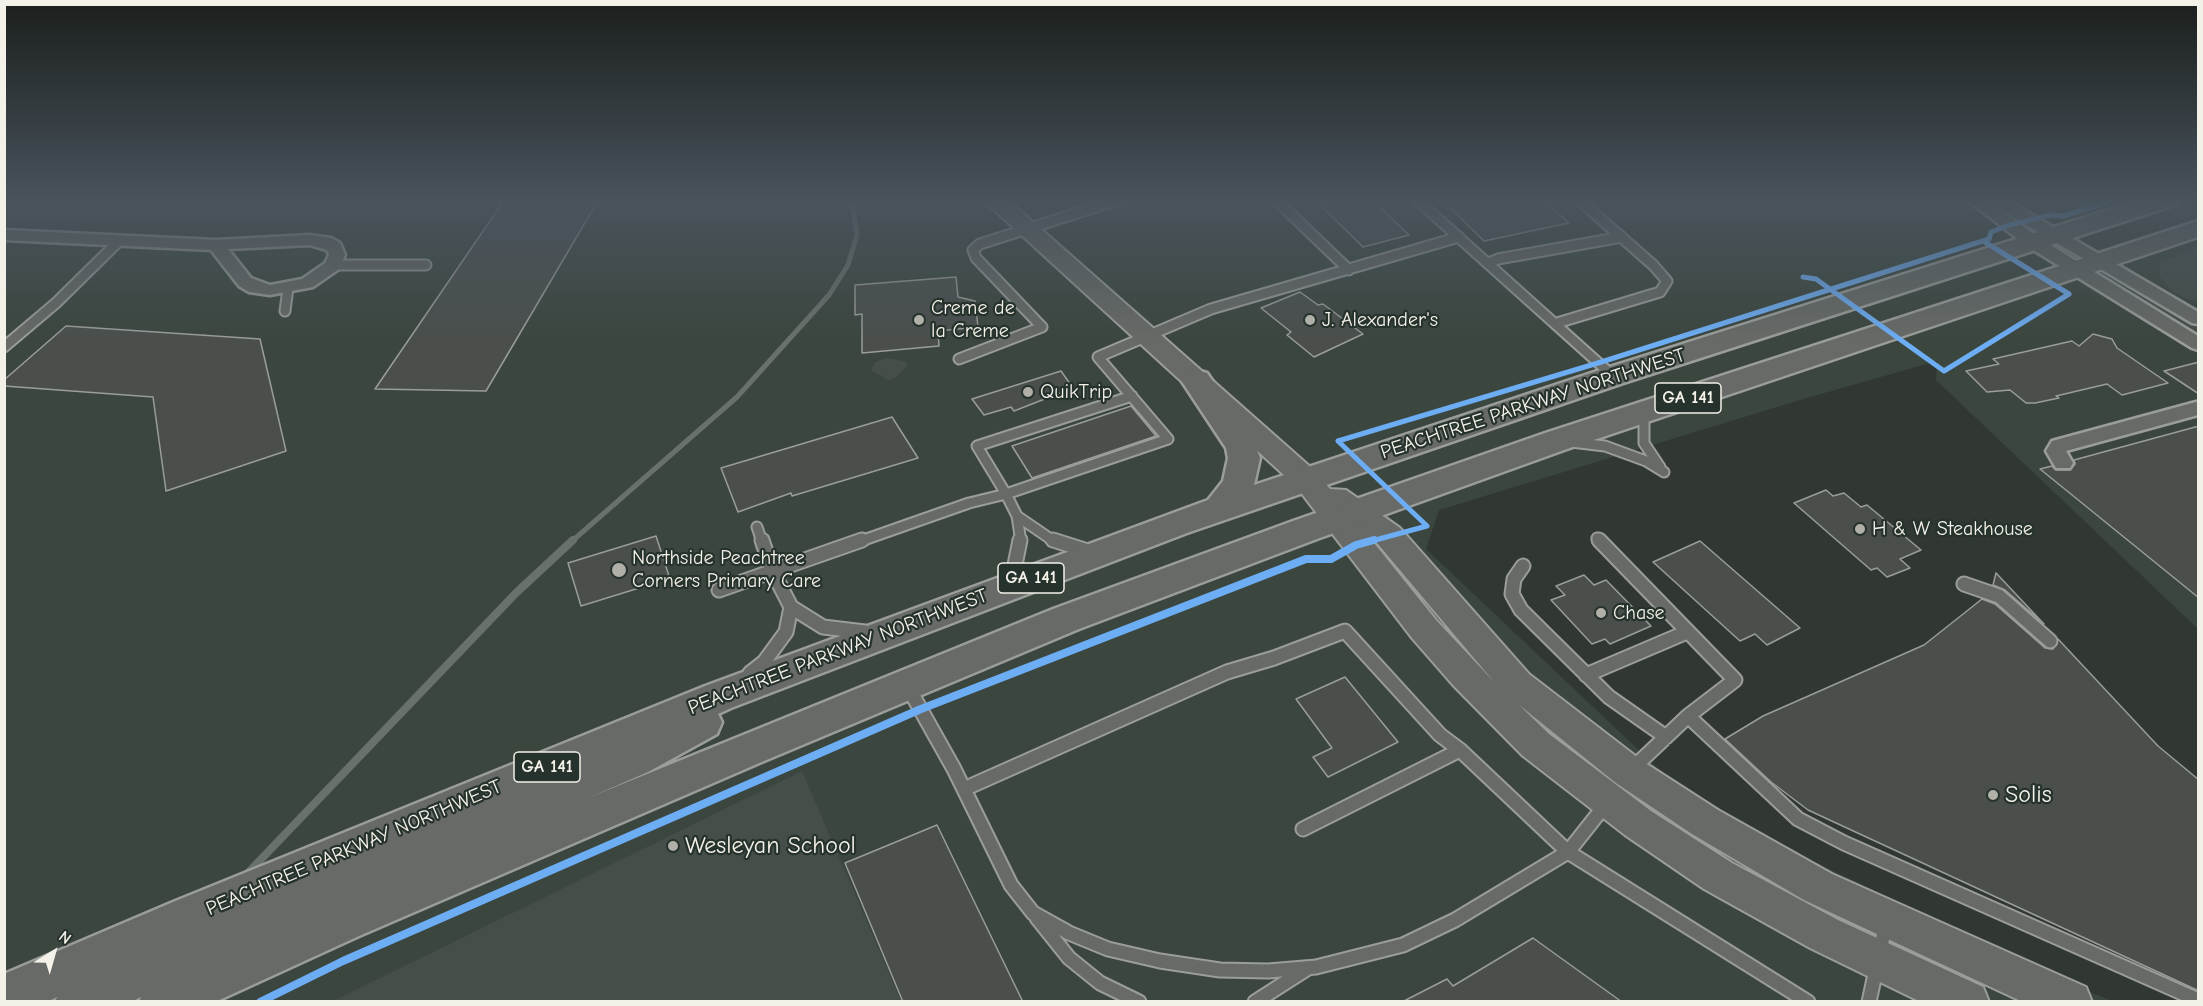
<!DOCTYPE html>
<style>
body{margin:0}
#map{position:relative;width:2203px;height:1006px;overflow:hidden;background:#313834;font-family:"Comic Neue",sans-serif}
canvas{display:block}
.frame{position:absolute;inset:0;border:6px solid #f4f1e8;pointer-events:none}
.north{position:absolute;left:24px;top:922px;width:60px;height:60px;-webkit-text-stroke:4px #26332d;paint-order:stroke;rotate:37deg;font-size:16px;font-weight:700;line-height:24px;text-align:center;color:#f4f1e8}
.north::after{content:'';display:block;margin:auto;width:21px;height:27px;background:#f4f1e8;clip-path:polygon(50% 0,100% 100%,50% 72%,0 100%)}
</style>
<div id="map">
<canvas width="2203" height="1006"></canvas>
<div class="frame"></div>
<div class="north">N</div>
</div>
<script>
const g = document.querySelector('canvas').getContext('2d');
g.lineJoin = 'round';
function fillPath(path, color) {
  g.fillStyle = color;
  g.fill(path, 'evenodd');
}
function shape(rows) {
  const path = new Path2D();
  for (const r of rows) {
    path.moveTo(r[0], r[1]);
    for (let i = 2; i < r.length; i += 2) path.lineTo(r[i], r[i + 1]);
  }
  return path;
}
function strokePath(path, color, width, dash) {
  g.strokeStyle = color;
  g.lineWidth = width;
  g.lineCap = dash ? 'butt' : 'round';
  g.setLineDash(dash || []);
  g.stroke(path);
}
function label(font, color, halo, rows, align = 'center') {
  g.font = font + ' "Comic Neue",sans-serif';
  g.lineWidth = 4.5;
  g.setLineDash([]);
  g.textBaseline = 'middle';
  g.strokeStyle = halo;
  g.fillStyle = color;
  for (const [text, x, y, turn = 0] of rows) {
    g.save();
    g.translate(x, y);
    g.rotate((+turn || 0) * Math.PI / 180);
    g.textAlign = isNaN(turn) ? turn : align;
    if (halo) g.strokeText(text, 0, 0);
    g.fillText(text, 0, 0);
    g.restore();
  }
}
fillPath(shape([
 [5,199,2198,199,2198,629,1936,380,1937,361,1800,400,1439,510,1426,549,1698,806,2067,983,2112,1001,175,1001,343,921,66,1001,5,1002]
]), '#3b463f');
fillPath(shape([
 [2198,248,2198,297,2192,301,2174,292,2160,277,2160,262],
 [2129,289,2198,328,2198,338,2122,293],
 [886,358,904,361,908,365,895,378,888,380,871,370,875,362],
 [802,771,901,1001,333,1001]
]), '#454e49');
strokePath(shape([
 [571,542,737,397,829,295,848,265,857,235,853,208,841,199]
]), '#69716b', 5);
strokePath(shape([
 [245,876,516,593,573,540]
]), '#69716b', 8);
const building = shape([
 [505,199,599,199,486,391,375,389,505,199],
 [1314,199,1371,199,1409,235,1363,247,1314,199],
 [1441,199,1542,199,1569,223,1484,241,1441,199],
 [956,277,958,297,975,301,978,327,938,331,939,346,862,353,862,314,855,315,855,285,956,277],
 [1300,292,1318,305,1323,304,1363,334,1314,357,1287,335,1291,332,1261,308,1300,292],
 [66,326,260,339,286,451,166,491,153,397,4,386,4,380,66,326],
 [2093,334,2112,339,2117,348,2168,383,2122,395,2107,384,2056,396,2059,398,2035,403,2026,403,2010,390,1987,392,1966,371,1999,364,1993,359,2072,341,2079,346,2093,334],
 [2199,362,2199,394,2164,371,2199,362],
 [1061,371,1073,388,1014,411,1011,407,984,415,972,399,1061,371],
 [1131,406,1156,436,1032,478,1012,446,1131,406],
 [892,417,918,458,792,496,791,493,738,512,721,468,892,417],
 [2199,426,2199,598,2040,469,2052,466,2056,470,2070,470,2075,464,2074,460,2199,426],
 [1826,490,1833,496,1844,493,1861,507,1867,505,1921,550,1900,559,1910,568,1887,577,1877,568,1871,570,1794,503,1826,490],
 [656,536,669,576,651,582,652,584,581,606,568,563,656,536],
 [1700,541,1800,628,1767,645,1755,634,1740,641,1653,562,1700,541],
 [1996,573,2044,624,2005,590,1993,585,1996,573],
 [1584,575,1594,585,1606,580,1651,626,1610,644,1605,639,1592,644,1551,600,1565,595,1556,586,1584,575],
 [1982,599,1995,604,2045,648,2053,649,2058,639,2158,746,2199,780,2199,991,1808,810,1771,782,1725,739,1763,716,1924,645,1982,599],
 [1345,677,1398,742,1328,777,1313,757,1332,748,1296,699,1345,677],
 [937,825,953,858,1023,1002,903,1002,845,863,937,825],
 [1533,938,1622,1002,1402,1002,1447,979,1453,986,1533,938]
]);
fillPath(building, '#4a4f4c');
strokePath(building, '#9a9d99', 1.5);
const laneFar1 = shape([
 [1275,199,1349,270],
 [1416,199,1613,376],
 [1489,263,1498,259,1622,237],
 [333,265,426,265],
 [285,311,288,288],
 [1557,323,1660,292,1667,281,1653,265,1578,199],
 [4,347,56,303,120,240],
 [959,359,1042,327,976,258,973,250,980,244,1121,199],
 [1644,413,1644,443,1660,467],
 [1571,442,1605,446,1646,461,1664,472],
 [1017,516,1055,542],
 [757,527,762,542],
 [1597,538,1601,542],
 [858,542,969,503,1006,494,977,446,1132,396],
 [1021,542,1017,516,1006,494,1168,439,1098,357,1211,309,1459,237]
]);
const lane = shape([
 [762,540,772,570,791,607,823,627,865,632],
 [1053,540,1091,552],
 [1599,540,1735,680,1688,716,1631,770],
 [1523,566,1514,579,1512,594,1521,610,1609,697,1666,737],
 [1964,584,1999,596,2050,641],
 [1004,585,1015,565,1020,540],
 [719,590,862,540],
 [750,673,764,662,786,632,791,607],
 [1586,675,1687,632],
 [908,687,954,769,1011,885,1033,913,1069,933,1108,949,1160,961,1220,970,1268,971,1316,967,1403,945,1455,920,1568,852,1606,804],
 [1688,716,1798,819,1844,843,2198,1000],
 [964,789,1227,672,1274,658,1345,631,1440,735,1460,750],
 [1303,829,1460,750,1568,852,1808,1002],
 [1037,918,1069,958,1100,983,1139,1002],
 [1255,1002,1308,968],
 [1869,1002,1886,923]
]);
const street = shape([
 [1966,199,2005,199,2198,312,2198,324,2192,323,1996,207,2039,238,2198,336,2198,350,2192,348,2027,246,1966,199],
 [4,230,216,240,310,235,331,238,340,243,345,255,339,269,313,287,270,295,249,292,239,286,211,250,4,240,4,230],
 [310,245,327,250,329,255,325,263,302,279,270,285,251,278,228,249,310,245],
 [2196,402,2198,402,2198,415,2066,451,2073,463,2070,468,2056,468,2046,451,2052,441,2196,402]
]);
const secondary = shape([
 [982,199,1007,199,1316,472,1330,489,1346,490,1400,528,1529,674,1642,761,1718,810,1832,874,2086,987,2092,1002,2023,1002,1804,900,1692,834,1616,783,1518,704,1549,734,1651,811,1732,863,1838,920,1983,987,1989,1002,1921,1002,1810,948,1704,889,1625,835,1523,756,1453,685,1412,638,1296,486,982,199],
 [1370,538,1378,544,1495,683,1436,620,1370,538]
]);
const highway = shape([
 [2143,199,2181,199,2178,204,1623,383,1187,533,731,708,718,714,722,722,717,734,648,772,588,798,1053,609,1293,521,1545,433,2198,221,2198,237,1567,449,1317,539,1079,629,764,761,359,936,215,1002,139,1002,141,997,131,1002,55,1002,57,997,47,1002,4,1002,4,974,173,902,705,686,1208,500,1223,481,1228,458,1226,448,1181,380,1185,373,1196,370,1207,373,1253,439,1260,458,1254,485,1603,369,2143,199]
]);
strokePath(laneFar1, '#9a9d99', 13);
strokePath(lane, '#9a9d99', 17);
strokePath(street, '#9a9d99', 5);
strokePath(secondary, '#9a9d99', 4);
strokePath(highway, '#9a9d99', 5);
strokePath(laneFar1, '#676a66', 9);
strokePath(lane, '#676a66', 13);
fillPath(street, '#676a66');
fillPath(secondary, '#676a66');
fillPath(highway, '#676a66');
strokePath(shape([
 [1803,277,1816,279,1944,371,2069,294,1983,241],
 [1338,441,1598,363,1989,239,1991,232,2009,225,2050,215,2063,216,2119,199],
 [1338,441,1427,526],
 [1368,542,1427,526]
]), '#6dadf4', 5);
strokePath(shape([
 [260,1002,343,961,921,709,1306,559,1331,559,1356,545,1374,540]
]), '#6dadf4', 8);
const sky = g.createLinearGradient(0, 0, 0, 340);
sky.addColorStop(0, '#1b1f1d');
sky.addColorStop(0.59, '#48535c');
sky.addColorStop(1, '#48535c00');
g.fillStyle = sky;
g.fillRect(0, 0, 2203, 340);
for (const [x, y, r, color] of [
 [919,320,6,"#b0b0a9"],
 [1310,320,6,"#b0b0a9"],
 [1028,392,6,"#b0b0a9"],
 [1860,529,6,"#b0b0a9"],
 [619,570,8,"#b0b0a9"],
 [1601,613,6,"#b0b0a9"],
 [1993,795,6,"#b0b0a9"],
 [673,846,6,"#b0b0a9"]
]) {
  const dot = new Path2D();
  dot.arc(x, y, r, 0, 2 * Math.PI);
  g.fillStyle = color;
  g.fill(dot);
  strokePath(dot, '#26332d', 2);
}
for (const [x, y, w] of [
 [1688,398,66],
 [1031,578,66],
 [547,767,66]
]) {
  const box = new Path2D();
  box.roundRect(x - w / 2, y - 15, w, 30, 4.5);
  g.fillStyle = '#26332d';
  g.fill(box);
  strokePath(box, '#f4f1e8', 1.5);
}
label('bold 18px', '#f4f1e8', null, [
 ["GA 141",1688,398],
 ["GA 141",1031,578],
 ["GA 141",547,767]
]);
label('20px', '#f4f1e8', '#26332d', [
 ["Creme de",931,308],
 ["la Creme",931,331],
 ["J. Alexander's",1322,320],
 ["QuikTrip",1040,392],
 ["H & W Steakhouse",1872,529],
 ["Northside Peachtree",632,558],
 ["Corners Primary Care",632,581],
 ["Chase",1613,613]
], 'left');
label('20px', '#f4f1e8', '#26332d', [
 ["PEACHTREE PARKWAY NORTHWEST",1533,404,-18],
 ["PEACHTREE PARKWAY NORTHWEST",838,652,-21],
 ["PEACHTREE PARKWAY NORTHWEST",354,848,-23]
]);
label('24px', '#f4f1e8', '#26332d', [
 ["Solis",2005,795],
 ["Wesleyan School",685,846]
], 'left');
</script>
